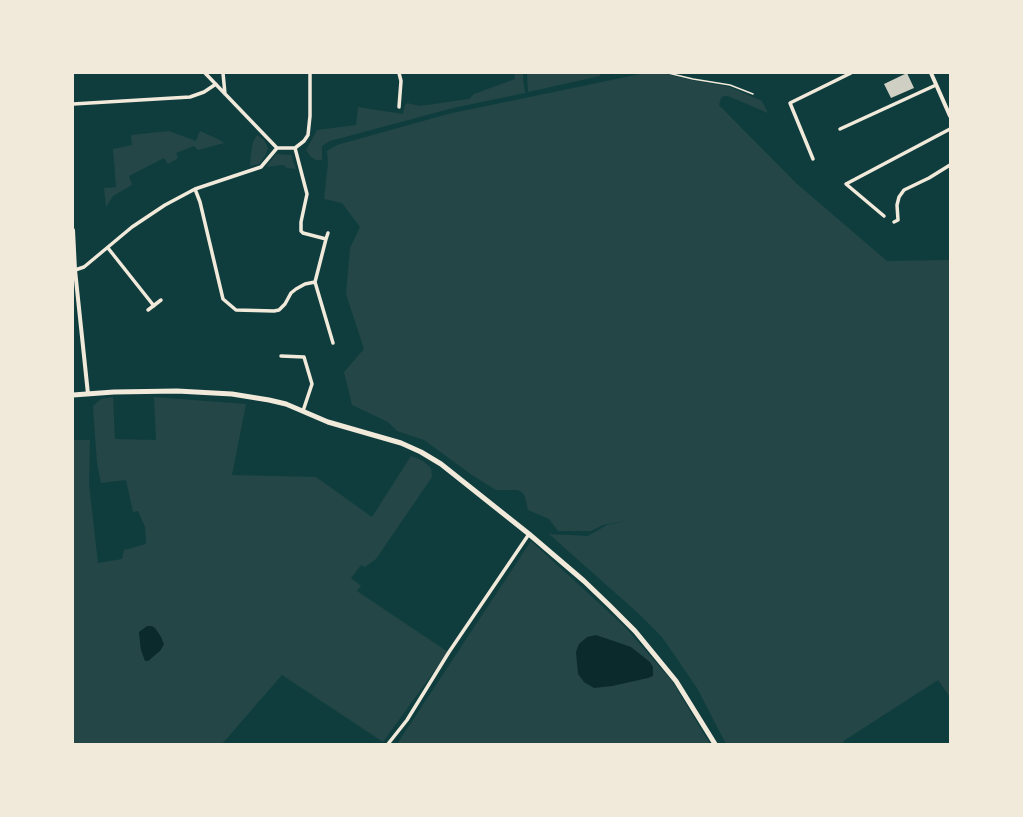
<!DOCTYPE html>
<style>
body{margin:0}
#map{position:relative;width:1023px;height:817px;overflow:hidden;background:#0f3d3e;font-family:"Fira Sans",sans-serif}
canvas{display:block}
.frame{position:absolute;inset:0;border:74px solid #f1e9da;pointer-events:none}
</style>
<div id="map">
<canvas width="1023" height="817"></canvas>
<div class="frame"></div>
</div>
<script>
const g = document.querySelector('canvas').getContext('2d');
g.lineJoin = 'round';
function fillPath(path, color) {
  g.fillStyle = color;
  g.fill(path, 'evenodd');
}
function shape(rows) {
  const path = new Path2D();
  for (const r of rows) {
    path.moveTo(r[0], r[1]);
    for (let i = 2; i < r.length; i += 2) path.lineTo(r[i], r[i + 1]);
  }
  return path;
}
function strokePath(path, color, width, dash) {
  g.strokeStyle = color;
  g.lineWidth = width;
  g.lineCap = dash ? 'butt' : 'round';
  g.setLineDash(dash || []);
  g.stroke(path);
}
fillPath(shape([
 [514,73,523,73,523,79,525,93,453,108,330,141,322,146,322,160,316,160,311,157,306,150,317,130,356,125,358,107,403,114,405,105,407,103,420,106,469,99,474,94,515,79],
 [527,73,600,73,600,76,528,92],
 [645,73,661,73,692,80,730,87,762,101,768,113,728,96,724,96,721,98,719,105,796,183,887,261,950,260,950,697,938,680,845,740,842,744,726,744,697,688,662,637,639,614,549,534,588,536,607,525,626,521,603,525,591,531,558,531,549,519,528,510,525,497,522,492,517,490,496,490,472,475,424,440,397,431,388,422,352,405,344,372,364,349,346,294,350,248,360,227,342,203,324,199,328,164,327,151,337,145,448,114],
 [169,131,196,141,200,131,220,140,224,143,198,150,194,146,176,153,178,158,168,164,164,158,129,176,132,185,113,196,106,207,104,188,116,187,113,149,132,145,131,135],
 [257,135,264,140,268,148,265,156,259,164,250,166,251,153,253,142],
 [276,154,291,155,296,169,287,168,283,165,266,167],
 [113,397,115,439,156,440,154,397,246,404,232,475,316,477,372,517,411,456,423,461,431,468,432,477,376,559,365,567,361,565,351,578,361,586,357,591,448,652,383,742,282,675,222,744,73,744,73,440,90,440,89,484,98,563,122,559,124,550,146,544,145,527,138,511,133,512,126,480,101,483,97,463,93,406,101,399],
 [155,628,161,637,163,647,148,661,141,650,139,632],
 [531,541,625,627,672,681,710,744,397,744]
]), '#244646');
fillPath(shape([
 [147,626,152,626,155,628,161,637,164,644,160,651,148,661,145,661,141,650,139,632],
 [596,635,631,647,650,662,653,667,653,676,648,678,612,686,594,688,584,682,578,674,576,652,579,644,587,637]
]), '#0a2a2b');
fillPath(shape([
 [907,73,914,88,891,98,884,84]
]), '#cfcfc3');
strokePath(shape([
 [668,73,693,79,730,85,753,94]
]), '#f1e9da', 1.5);
strokePath(shape([
 [205,73,277,148],
 [223,73,225,94],
 [73,104,190,97,204,92,216,84],
 [399,107,401,81,399,73],
 [840,129,936,85],
 [277,148,295,148,304,141,308,135,310,116,310,73],
 [295,148,307,194,301,222,301,231,303,233,326,239,315,282],
 [813,159,790,103,851,73],
 [195,189,200,202,223,299,236,310,274,311,279,310,285,304,291,293,296,289,305,284,315,282,333,343],
 [884,216,846,184,950,129],
 [894,222,898,220,897,205,899,197,904,190,929,178,950,165],
 [326,239,328,233],
 [108,248,154,306],
 [75,270,84,267,132,227,165,205,195,189,261,167,277,148],
 [148,310,161,300],
 [281,356,304,357,312,384,303,411],
 [388,744,407,720,449,652,529,534]
]), '#f1e9da', 3.5);
strokePath(shape([
 [931,73,950,116],
 [73,230,75,270,88,394]
]), '#f1e9da', 4);
strokePath(shape([
 [73,395,114,392,177,391,232,394,269,400,286,404,328,422,401,443,421,452,441,464,529,534,584,581,610,606,635,631,676,681,715,744]
]), '#f1e9da', 5);
</script>
